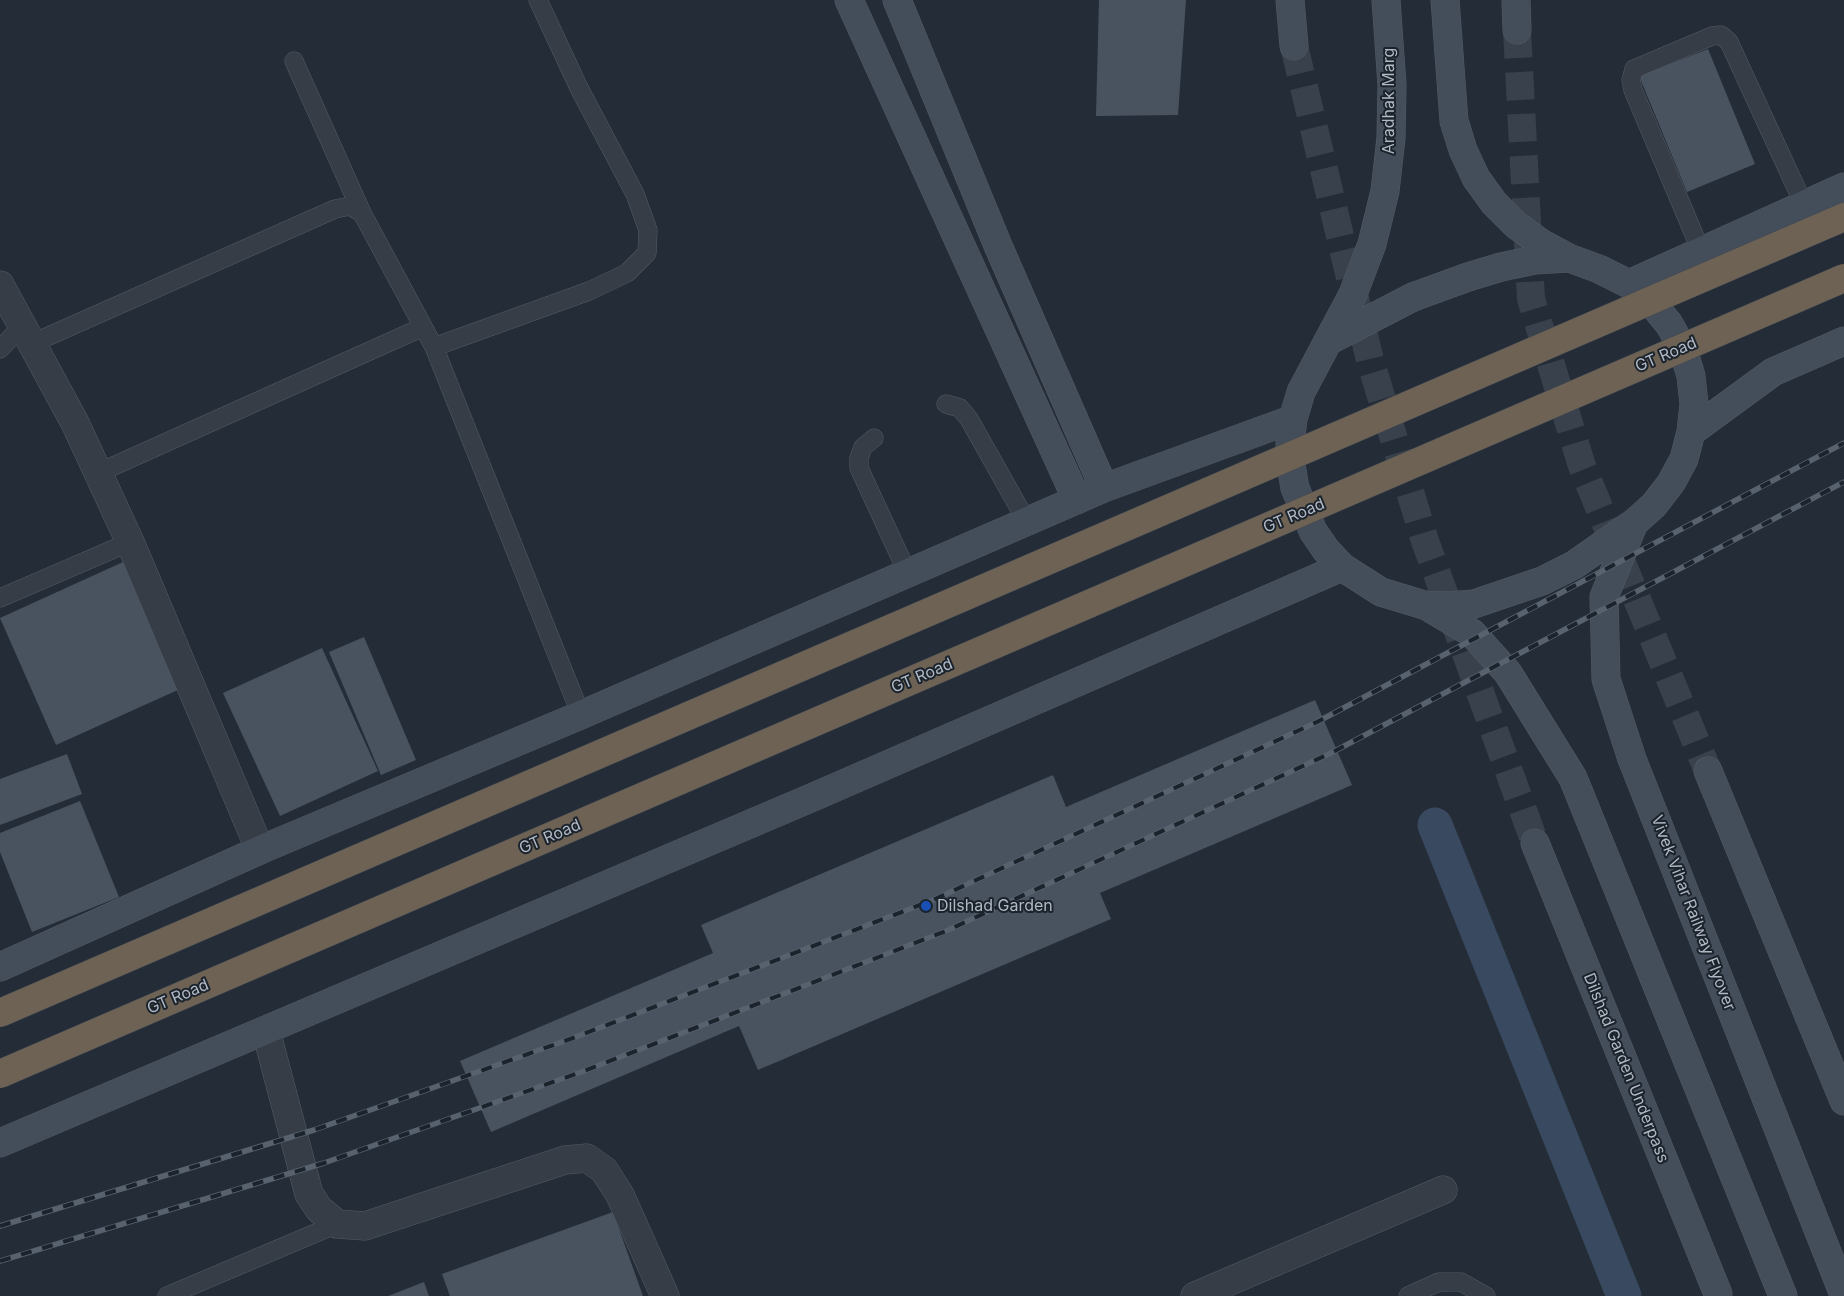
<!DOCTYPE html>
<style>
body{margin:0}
canvas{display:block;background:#232c37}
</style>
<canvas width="1844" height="1296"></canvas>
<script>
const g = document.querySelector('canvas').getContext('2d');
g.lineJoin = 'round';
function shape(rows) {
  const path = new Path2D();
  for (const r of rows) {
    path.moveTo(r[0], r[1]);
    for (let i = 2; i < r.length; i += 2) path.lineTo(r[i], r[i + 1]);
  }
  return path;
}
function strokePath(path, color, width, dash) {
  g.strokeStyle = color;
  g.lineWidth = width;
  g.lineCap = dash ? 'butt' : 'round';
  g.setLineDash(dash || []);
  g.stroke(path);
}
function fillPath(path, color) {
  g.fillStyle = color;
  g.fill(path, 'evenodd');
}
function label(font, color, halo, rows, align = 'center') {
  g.font = font + ' Inter,sans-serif';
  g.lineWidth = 4;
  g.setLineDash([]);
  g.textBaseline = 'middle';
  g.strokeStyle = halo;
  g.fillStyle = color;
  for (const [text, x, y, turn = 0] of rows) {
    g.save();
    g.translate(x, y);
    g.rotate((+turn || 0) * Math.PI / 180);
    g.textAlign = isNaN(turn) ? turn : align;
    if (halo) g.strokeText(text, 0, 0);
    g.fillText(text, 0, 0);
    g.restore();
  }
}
strokePath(shape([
 [1435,825,1624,1296]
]), '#39495f', 35);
fillPath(shape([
 [1099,0,1186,0,1178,115,1096,116],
 [1708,49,1755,164,1687,192,1639,76],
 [123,562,180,689,56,745,0,618],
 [364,637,416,760,381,775,329,652],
 [322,648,378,771,280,816,223,693],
 [1315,700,1352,785,1100,893,1111,919,758,1070,739,1026,491,1132,460,1061,713,953,701,925,1053,775,1066,807],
 [67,754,82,794,0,825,0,779],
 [80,801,119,897,32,932,0,852,0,833],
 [613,1212,643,1296,450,1296,442,1274],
 [424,1282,429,1296,388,1296]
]), '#495360');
strokePath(shape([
 [1517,30,1531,299,1582,466,1708,771],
 [1294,46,1370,360,1425,541,1535,843]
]), '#38414c', 28, [28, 14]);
const lane = shape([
 [294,61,362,213],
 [1701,251,1633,90,1631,80,1634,69,1712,36,1721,35,1729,42,1804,205],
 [33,343,335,209,350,206,362,213,434,347,581,715],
 [434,347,589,291,627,273,647,253,648,230,635,194,579,88,538,0],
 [0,349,23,325],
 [946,404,960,408,969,419,1027,522],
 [874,438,863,447,859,458,859,468,908,574],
 [98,473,423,327],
 [0,598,130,542],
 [167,1296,337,1224],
 [1408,1296,1439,1282,1461,1282,1486,1296]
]);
const street = shape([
 [0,285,75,423,130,542,260,850],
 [266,1031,309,1194,319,1209,337,1224,365,1226,565,1160,587,1158,604,1170,620,1195,665,1296],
 [1195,1296,1443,1190]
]);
const secondary = shape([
 [849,0,1077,500],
 [897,0,999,248,1104,488],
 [1290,0,1294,46],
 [1445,0,1454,121,1463,150,1476,178,1494,203,1516,225,1541,243,1569,258],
 [1516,0,1517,30],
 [1629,284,1844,187],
 [1328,341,1413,297,1468,277,1501,267,1535,260,1569,258,1599,269,1629,284,1651,302,1669,324,1683,349,1691,376,1694,404,1691,432,1684,459,1671,483,1654,505,1634,523,1574,565,1542,581,1474,604,1447,606,1424,605,1381,592,1342,567,1326,550,1313,531,1295,488,1291,465,1290,443,1293,419,1301,392,1328,341,1353,294,1372,244,1385,191,1391,138,1392,85,1386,0],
 [1691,432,1773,372,1844,341],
 [1633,525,1604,597,1606,679,1632,759,1844,1295],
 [1425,605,1472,633,1508,673,1573,778,1783,1296],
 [1708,771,1844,1101],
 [1535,843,1718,1294],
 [0,967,260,850,581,715,1104,488,1293,419],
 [0,1143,811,798,1342,567]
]);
strokePath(lane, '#545b65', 19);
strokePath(street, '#545b65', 29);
strokePath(secondary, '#545b65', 29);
strokePath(lane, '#363d47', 18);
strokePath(street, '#363d47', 28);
strokePath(secondary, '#444d5a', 28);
const rail = shape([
 [0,1226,314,1130,573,1038,933,900,1317,722,1844,443],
 [0,1261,324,1163,584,1071,946,931,1331,753,1844,482]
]);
strokePath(rail, '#58626e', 5.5);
strokePath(rail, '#1b232c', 4, [11]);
const highwayBridge = shape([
 [0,1013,1844,217],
 [0,1074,1844,278]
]);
strokePath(highwayBridge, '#414852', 29, []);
strokePath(highwayBridge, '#6d6254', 28);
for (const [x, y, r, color] of [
 [926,906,6,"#1a4fb4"]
]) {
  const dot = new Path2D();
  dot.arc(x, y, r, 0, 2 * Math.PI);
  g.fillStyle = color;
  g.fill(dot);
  strokePath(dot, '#1b232c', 2);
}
label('16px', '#b1b8c4', '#1b232c', [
 ["Aradhak Marg",1389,101,-90],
 ["GT Road",1666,355,-23],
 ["GT Road",1294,516,-23],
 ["GT Road",922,676,-23],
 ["GT Road",550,837,-23],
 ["Vivek Vihar Railway Flyover",1693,913,69],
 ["GT Road",178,997,-23],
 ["Dilshad Garden Underpass",1626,1068,68]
]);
label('16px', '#b1b8c4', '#1b232c', [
 ["Dilshad Garden",937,906]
], 'left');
</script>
